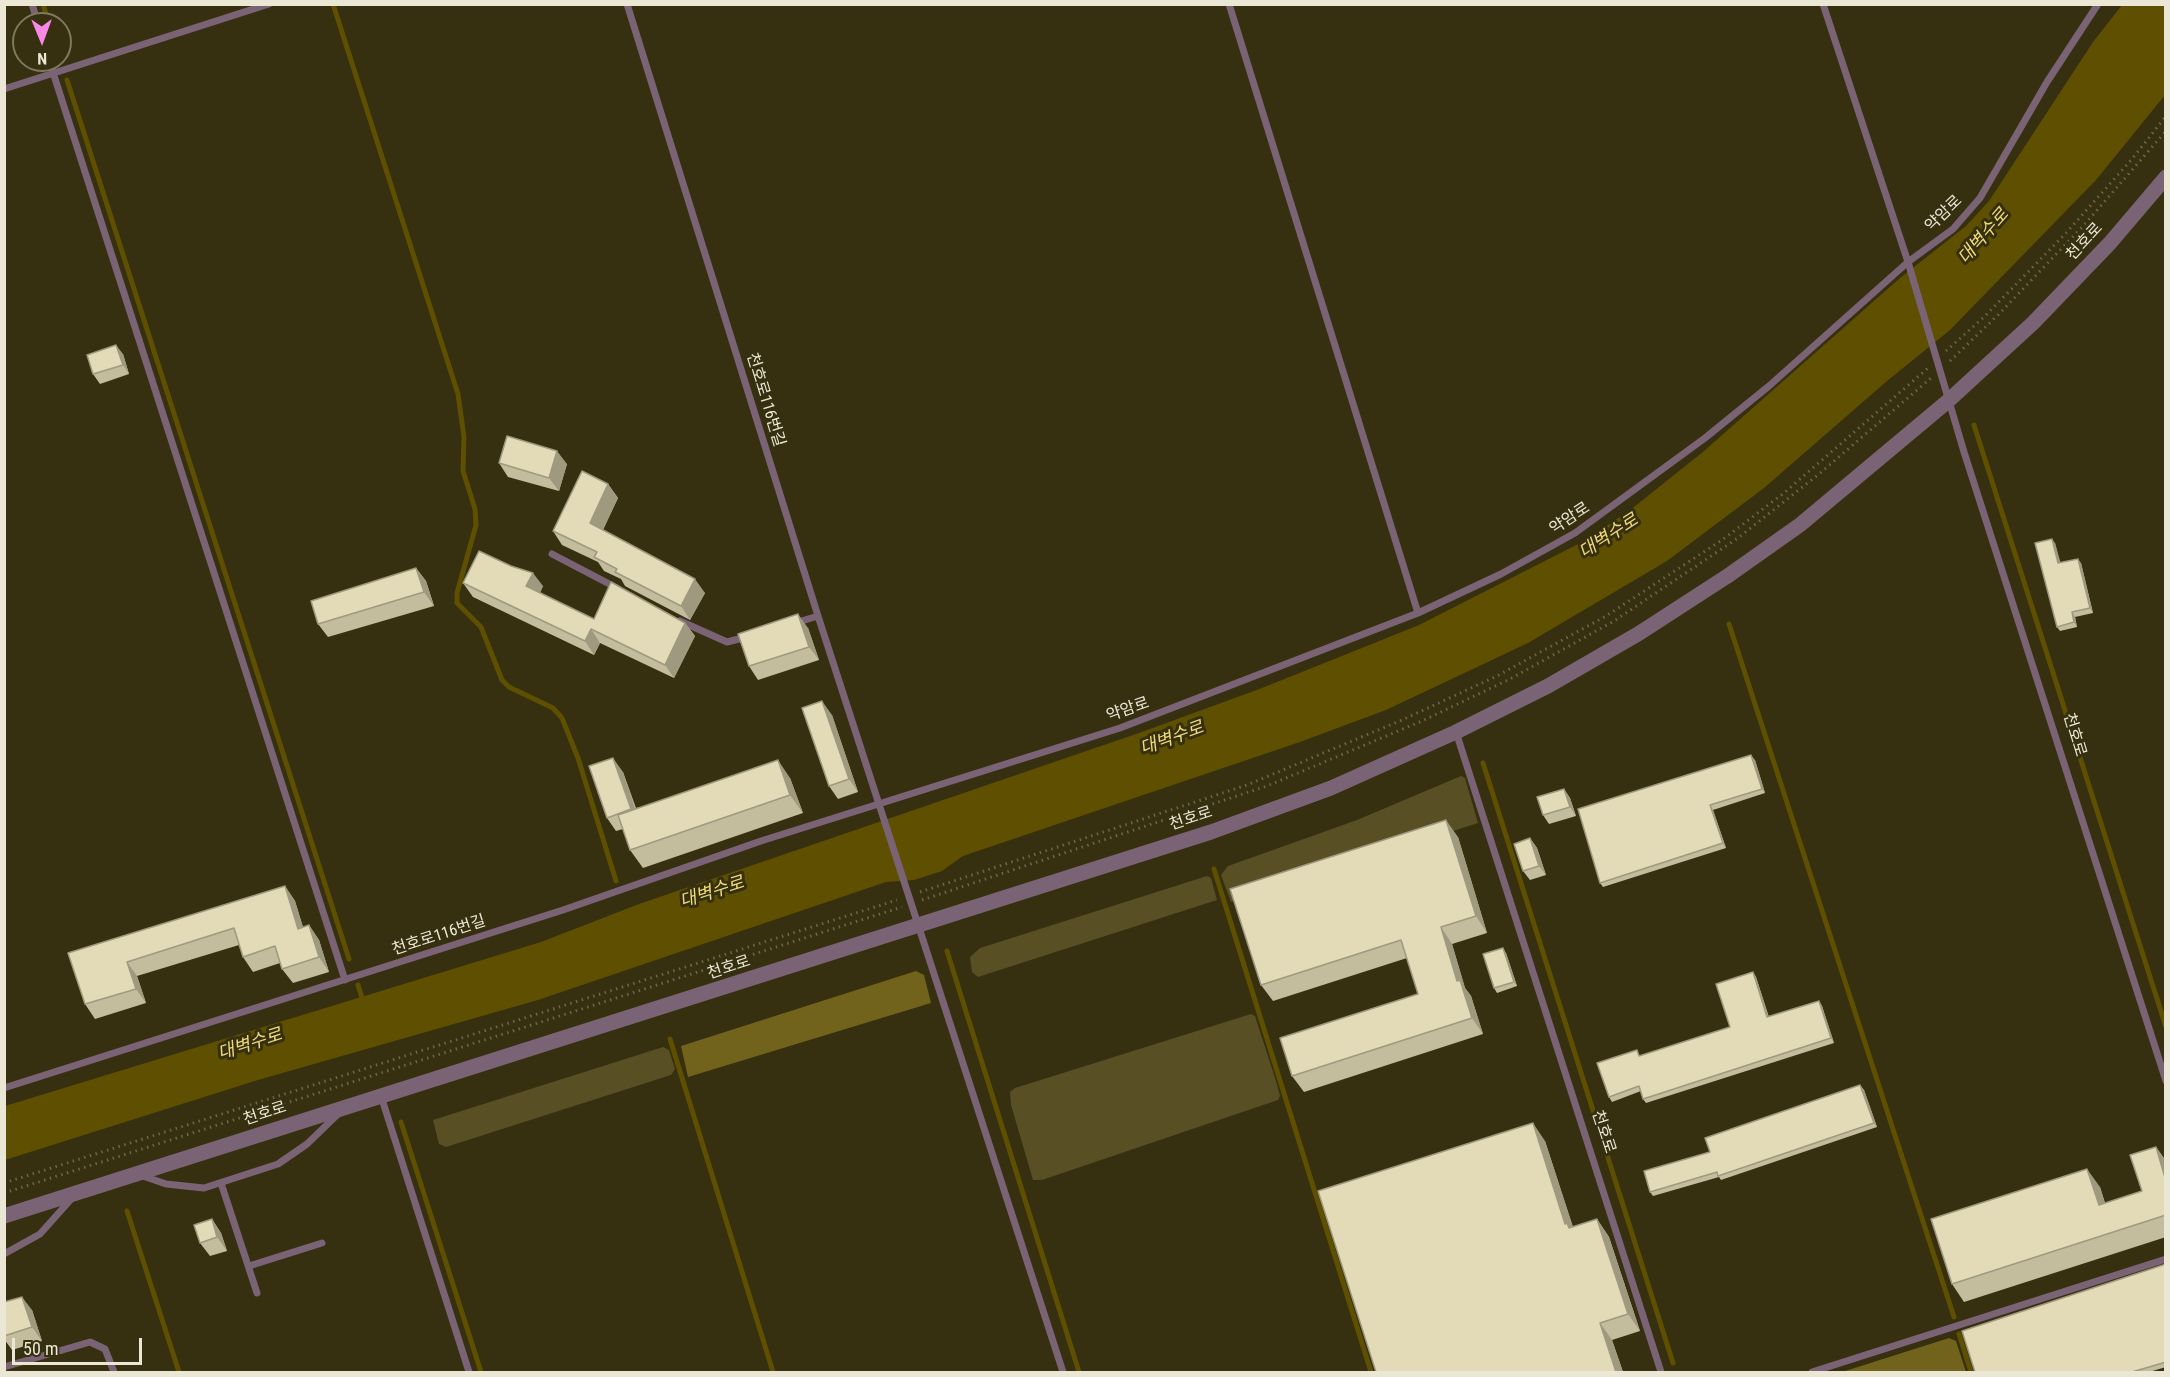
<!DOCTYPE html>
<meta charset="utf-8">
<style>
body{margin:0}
#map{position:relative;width:2170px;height:1377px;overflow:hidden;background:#362f10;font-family:"Roboto Condensed",sans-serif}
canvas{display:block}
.frame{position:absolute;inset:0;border:6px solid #ebe7d5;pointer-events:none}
.north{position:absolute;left:12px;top:12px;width:60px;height:60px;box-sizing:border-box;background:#362f10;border:2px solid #7e795f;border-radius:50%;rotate:179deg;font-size:16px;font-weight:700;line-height:24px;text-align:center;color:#ebe7d5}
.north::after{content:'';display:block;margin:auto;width:21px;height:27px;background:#f987e8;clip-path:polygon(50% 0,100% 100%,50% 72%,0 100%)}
.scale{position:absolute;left:12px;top:1338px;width:130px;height:27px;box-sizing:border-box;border:3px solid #ebe7d5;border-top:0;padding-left:8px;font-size:18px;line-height:21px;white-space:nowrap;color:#ebe7d5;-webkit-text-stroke:4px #362f10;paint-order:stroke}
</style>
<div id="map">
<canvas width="2170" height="1377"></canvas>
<div class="frame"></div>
<div class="north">N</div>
<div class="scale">50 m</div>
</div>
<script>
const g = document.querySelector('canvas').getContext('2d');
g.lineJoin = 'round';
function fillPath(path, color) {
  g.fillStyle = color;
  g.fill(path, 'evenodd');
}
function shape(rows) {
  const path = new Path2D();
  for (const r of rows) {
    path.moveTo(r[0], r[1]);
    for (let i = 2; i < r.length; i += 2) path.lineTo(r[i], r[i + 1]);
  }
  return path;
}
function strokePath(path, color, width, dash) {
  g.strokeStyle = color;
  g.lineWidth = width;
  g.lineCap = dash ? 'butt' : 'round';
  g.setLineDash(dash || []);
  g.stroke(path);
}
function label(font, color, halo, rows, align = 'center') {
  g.font = font + ' "Roboto Condensed","Noto Sans KR",sans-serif';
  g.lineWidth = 6;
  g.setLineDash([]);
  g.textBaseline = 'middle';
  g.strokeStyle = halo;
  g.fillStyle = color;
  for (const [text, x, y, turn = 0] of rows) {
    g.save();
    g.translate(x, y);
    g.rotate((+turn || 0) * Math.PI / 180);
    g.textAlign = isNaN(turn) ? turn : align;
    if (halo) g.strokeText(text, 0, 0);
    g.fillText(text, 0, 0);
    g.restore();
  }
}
fillPath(shape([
 [1461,776,1465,778,1478,823,1231,902,1221,875,1228,866,1357,820],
 [1207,876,1211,878,1217,900,978,977,972,972,970,957,980,948],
 [1251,1014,1255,1016,1276,1081,1280,1096,1278,1100,1042,1180,1033,1180,1011,1105,1010,1092,1015,1088],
 [663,1047,669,1050,675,1069,671,1075,446,1147,439,1144,433,1120]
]), '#584f25');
fillPath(shape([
 [916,971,924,975,931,1003,688,1077,681,1046],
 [1949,1338,1956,1341,1966,1372,1842,1372]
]), '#72631c');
fillPath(shape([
 [2122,5,2165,5,2165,95,2096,180,1950,330,1887,381,1764,488,1667,561,1528,643,1386,710,1300,742,963,856,942,871,914,880,886,882,538,1000,258,1080,5,1160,5,1106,541,942,639,904,1139,733,1262,688,1419,625,1582,542,1629,511,1704,451,1900,278,1966,226,1989,201,2093,42]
]), '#5e5000');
strokePath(shape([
 [43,4,49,24],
 [333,4,458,394,464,437,463,471,475,509,476,525,457,593,457,603,481,627,502,680,509,687,553,708,562,718,578,758,616,881],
 [60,60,61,61],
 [67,80,349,959],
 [1974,425,2166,1027],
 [1729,624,1954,1317],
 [1483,763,1673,1363],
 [1214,869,1371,1372],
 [947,951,1079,1372],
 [358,985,363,1001],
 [670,1039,773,1372],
 [401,1122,481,1372],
 [127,1211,179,1372],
 [1959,1334,1971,1372]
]), '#5e5000', 5);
strokePath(shape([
 [1946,351,1984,317,2067,232,2132,159,2166,116],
 [1950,361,1999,314,2085,224,2166,131],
 [920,892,1247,785,1402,720,1497,676,1606,616,1722,540,1784,493,1928,368],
 [922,900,1267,786,1422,721,1510,679,1614,621,1738,538,1819,474,1931,378],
 [4,1183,897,900],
 [4,1193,902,907]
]), '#6c664b', 3, [1.5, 4.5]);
strokePath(shape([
 [32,4,38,24],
 [627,4,818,616,1063,1372],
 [1229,4,1418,613],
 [1823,4,1908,262,1964,452,2166,1081],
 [49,60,345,980],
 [4,89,269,4],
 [552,554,617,588],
 [680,621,727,642,747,637],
 [795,623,818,616],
 [1456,732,1661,1372],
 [4,1088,563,910,761,841,1120,728,1418,613,1501,574,1575,533,1705,438,1769,386,1908,262,1953,229,1980,198,2047,82,2098,4],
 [381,1096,469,1372],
 [140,1175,166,1184,204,1188,278,1164,307,1144,338,1114],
 [221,1183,257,1293],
 [4,1254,40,1234,73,1197],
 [249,1266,322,1243],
 [4,1367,90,1342,105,1349,114,1372],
 [1812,1372,2166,1259]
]), '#7b6376', 7);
strokePath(shape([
 [4,1216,1211,832,1331,788,1456,732,1548,686,1638,634,1726,577,1801,524,1948,401,2033,323,2110,243,2166,177]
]), '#7b6376', 15);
fillPath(shape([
 [123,354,129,374,100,384,93,374],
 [499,463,567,464,559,491,508,477],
 [608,484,618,498,603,530,705,593,690,620,625,586,621,579,604,571,598,562,562,545,553,531],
 [2055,543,2060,563,2081,563,2093,613,2075,617,2077,627,2060,631,2057,627],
 [416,568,426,581,434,606,328,637,318,624],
 [463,583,543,586,540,593,594,619,685,623,695,636,674,678,600,643,594,655,473,597],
 [808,628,819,660,758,680,749,666],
 [832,715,858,792,838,799,829,786],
 [1755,760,1765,793,1713,810,1726,848,1603,887,1600,883],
 [623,772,636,808,790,778,803,813,643,868,630,850,623,829,616,831,607,818],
 [1564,789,1570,798,1576,816,1549,824,1543,815],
 [1458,837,1487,933,1452,944,1465,988,1471,996,1483,1034,1304,1092,1292,1076,1418,994,1407,958,1273,1001,1261,985],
 [1530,838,1537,848,1546,875,1530,880,1523,871],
 [285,886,295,901,303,927,309,925,319,940,329,972,293,983,282,969,280,963,253,972,243,957,239,945,137,976,146,1003,95,1019,85,1004,68,953],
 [1506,953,1517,986,1497,993,1494,988],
 [1753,972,1756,977,1769,1017,1819,1001,1822,1006,1834,1043,1646,1103,1643,1099,1641,1091,1612,1102,1609,1097,1641,1056,1730,1027],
 [1860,1085,1864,1090,1877,1127,1721,1180,1719,1177,1653,1196,1650,1192,1710,1152],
 [1545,1141,1573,1227,1597,1219,1609,1237,1640,1331,1612,1340,1623,1372,1376,1372],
 [2156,1147,2166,1161,2166,1237,1964,1302,1952,1284,2100,1187,2105,1203,2142,1191],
 [212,1219,221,1233,227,1251,210,1256,200,1243],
 [2166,1264,2166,1367,2149,1372,1975,1372],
 [4,1302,32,1310,42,1341,12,1350,4,1339]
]), '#c3bc9d');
fillPath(shape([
 [116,345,123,354,129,374,123,365],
 [557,451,567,464,559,491,549,478],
 [608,484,618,498,599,537,590,523],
 [2052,539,2055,543,2062,568,2058,563],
 [2078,559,2081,563,2093,613,2090,608],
 [416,568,426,581,434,606,424,592],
 [533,573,543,586,536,600,526,586],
 [695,579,705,593,690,620,681,606],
 [2072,612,2075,617,2077,627,2074,622],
 [798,614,808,628,819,660,809,647],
 [685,623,695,636,674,678,665,665],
 [591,629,600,643,594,655,585,641],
 [822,701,832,715,858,792,849,779],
 [1751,755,1755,760,1765,793,1762,789],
 [613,758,623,772,640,823,631,809],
 [778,760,790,778,803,813,790,795],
 [1564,789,1570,798,1576,816,1570,807],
 [1710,805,1713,810,1726,848,1723,843],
 [1446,820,1458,837,1487,933,1476,916],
 [1530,838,1537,848,1546,875,1539,866],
 [285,886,295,901,308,944,298,929],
 [309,925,319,940,329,972,319,957],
 [1441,927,1452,944,1465,988,1471,996,1483,1034,1472,1018,1457,981],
 [1503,948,1506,953,1517,986,1514,982],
 [127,962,137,976,146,1003,136,989],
 [1753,972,1756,977,1770,1022,1767,1017],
 [1819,1001,1822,1006,1834,1043,1831,1038],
 [1860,1085,1864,1090,1877,1127,1874,1123],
 [1533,1123,1545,1141,1575,1234,1565,1224],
 [2156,1147,2166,1161,2166,1181],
 [2087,1169,2100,1187,2111,1223,2099,1205],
 [212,1219,221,1233,227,1251,217,1237],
 [1597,1219,1609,1237,1640,1331,1628,1314],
 [22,1297,32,1310,42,1341,32,1327],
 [1600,1323,1612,1340,1623,1372,1616,1372]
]), '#9f9980');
const building = shape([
 [116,345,123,365,93,374,87,355,116,345],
 [507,436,557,451,549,478,499,463,507,436],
 [582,471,608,484,590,523,695,579,681,606,615,572,617,569,594,557,597,552,553,531,582,471],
 [2052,539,2058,563,2078,559,2090,608,2072,612,2074,622,2057,627,2035,543,2052,539],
 [479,551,511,566,533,573,526,586,594,619,611,582,685,623,665,665,591,629,585,641,463,583,479,551],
 [416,568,424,592,318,624,311,601,416,568],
 [798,614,809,647,749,666,738,634,798,614],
 [822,701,849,779,829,786,802,708,822,701],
 [1751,755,1762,789,1710,805,1723,843,1600,883,1578,809,1751,755],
 [613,758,631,809,607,818,589,766,613,758],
 [778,760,790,795,630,850,618,815,778,760],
 [1564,789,1570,807,1543,815,1537,797,1564,789],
 [1446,820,1476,916,1441,927,1457,981,1460,980,1472,1018,1292,1076,1280,1038,1418,994,1401,940,1261,985,1230,889,1446,820],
 [1530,838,1539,866,1523,871,1514,844,1530,838],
 [285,886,298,929,309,925,319,957,282,969,275,946,243,957,234,928,127,962,136,989,85,1004,68,953,285,886],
 [1503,948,1514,982,1494,988,1483,954,1503,948],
 [1753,972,1767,1017,1819,1001,1831,1038,1643,1099,1639,1086,1609,1097,1597,1063,1637,1050,1639,1056,1730,1027,1716,984,1753,972],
 [1860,1085,1874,1123,1718,1176,1717,1172,1650,1192,1644,1171,1710,1152,1705,1138,1860,1085],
 [1533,1123,1565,1224,1567,1223,1569,1228,1597,1219,1605,1244,1628,1314,1600,1323,1616,1372,1376,1372,1318,1191,1533,1123],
 [2156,1147,2166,1181,2166,1215,1952,1284,1931,1219,2087,1169,2099,1205,2142,1191,2130,1155,2156,1147],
 [212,1219,217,1237,200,1243,194,1225,212,1219],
 [2166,1264,2166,1362,2132,1372,1975,1372,1962,1331,2166,1264],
 [22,1297,32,1327,4,1336,4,1302,22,1297]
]);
fillPath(building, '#e3dbb7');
strokePath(building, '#9f9980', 1.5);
label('16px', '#ebe7d5', '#362f10', [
 ["약암로",1944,214,-44],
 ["천호로",2085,242,-47],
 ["천호로116번길",765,400,73],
 ["약암로",1570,519,-33],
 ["약암로",1128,710,-19],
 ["천호로",2074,735,73],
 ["천호로",1191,819,-18],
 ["천호로116번길",439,936,-18],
 ["천호로",729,968,-18],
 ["천호로",265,1114,-18],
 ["천호로",1603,1132,72]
]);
label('italic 18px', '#efda79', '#362f10', [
 ["대벽수로",1984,237,-49],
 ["대벽수로",1609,537,-33],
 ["대벽수로",1172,739,-20],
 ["대벽수로",712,893,-18],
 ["대벽수로",250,1045,-18]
]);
</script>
